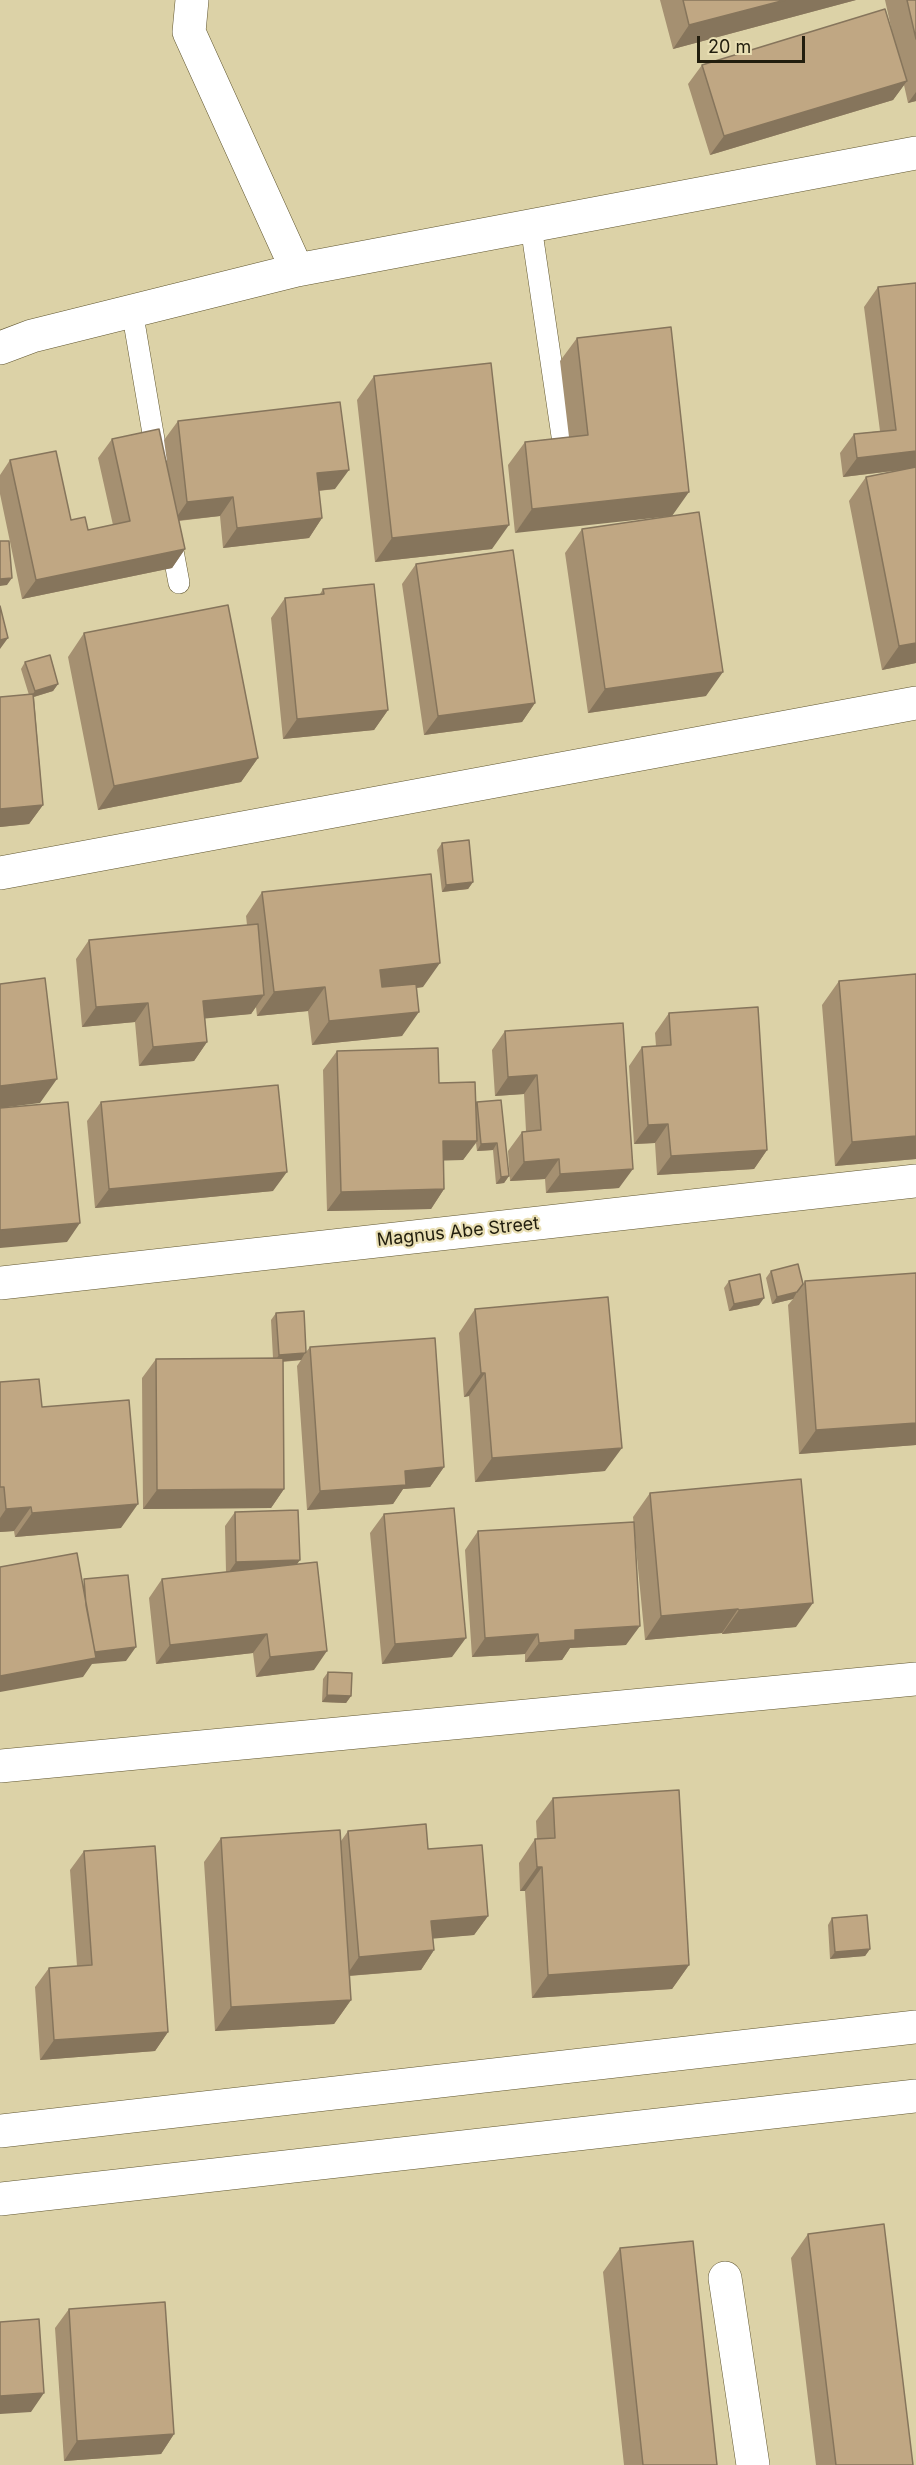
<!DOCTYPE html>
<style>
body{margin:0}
#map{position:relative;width:916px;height:2465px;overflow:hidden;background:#dcd2a7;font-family:Inter,sans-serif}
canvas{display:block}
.scale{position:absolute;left:697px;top:36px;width:108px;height:27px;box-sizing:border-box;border:3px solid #221e0e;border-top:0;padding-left:8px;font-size:18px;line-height:21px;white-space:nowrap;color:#221e0e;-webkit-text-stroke:4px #e9dfb4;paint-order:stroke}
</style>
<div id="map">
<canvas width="916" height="2465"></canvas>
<div class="scale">20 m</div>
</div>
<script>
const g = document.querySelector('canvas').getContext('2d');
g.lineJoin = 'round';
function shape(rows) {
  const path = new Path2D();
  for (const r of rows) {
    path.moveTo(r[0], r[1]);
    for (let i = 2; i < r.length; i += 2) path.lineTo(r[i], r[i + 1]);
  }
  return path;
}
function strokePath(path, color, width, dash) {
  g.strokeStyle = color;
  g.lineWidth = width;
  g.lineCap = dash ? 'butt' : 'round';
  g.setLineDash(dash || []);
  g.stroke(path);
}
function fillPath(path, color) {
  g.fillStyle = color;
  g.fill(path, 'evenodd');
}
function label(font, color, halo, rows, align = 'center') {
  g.font = font + ' Inter,sans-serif';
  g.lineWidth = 4.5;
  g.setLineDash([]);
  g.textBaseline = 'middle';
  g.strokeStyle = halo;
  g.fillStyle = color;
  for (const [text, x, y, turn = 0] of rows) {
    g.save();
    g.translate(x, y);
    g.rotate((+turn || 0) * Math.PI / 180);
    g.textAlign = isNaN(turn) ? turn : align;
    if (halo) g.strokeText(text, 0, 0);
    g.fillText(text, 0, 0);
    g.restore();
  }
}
const lane = shape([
 [531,226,562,436],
 [132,310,157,457],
 [170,535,179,583]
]);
const street = shape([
 [192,0,189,32,297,270],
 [0,348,32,336,297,270,916,153],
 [0,873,916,703],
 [0,1283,916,1181],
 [0,1766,916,1679],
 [0,2131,916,2027],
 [0,2199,916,2096],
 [725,2278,753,2465]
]);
strokePath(lane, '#605630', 22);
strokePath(street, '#605630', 34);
strokePath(lane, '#fff', 21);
strokePath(street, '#fff', 33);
fillPath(shape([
 [660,0,856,0,673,49],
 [885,0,916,0,916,101,908,103,904,85,893,100,710,155,688,84,702,65,893,36],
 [916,283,916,663,882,670,849,501,866,477,902,470,843,477,840,453,854,434,880,431,864,307,878,287],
 [671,327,515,533,508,465,525,442,569,437,560,361,577,338],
 [374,376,492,549,375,562,357,400],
 [178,421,335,489,319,491,322,518,309,538,223,548,220,516,179,521,185,549,172,568,22,599,0,494,0,475,10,460,71,520,88,530,113,525,98,458,112,439,167,462,164,440],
 [582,529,706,696,588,713,565,553],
 [416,564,535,703,522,722,424,735,402,584],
 [323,589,388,710,374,730,283,739,271,618,285,598,320,594],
 [84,633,258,758,241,782,98,810,68,657],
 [25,662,58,684,53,691,34,697,43,805,29,824,0,827,0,697,29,695,21,669],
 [442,843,473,882,468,889,442,892,437,850],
 [262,892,423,987,417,988,402,1036,312,1045,308,1011,257,1016,256,1007,251,1014,205,1018,207,1042,194,1061,139,1066,135,1022,82,1027,76,959,89,940,247,925,246,916],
 [839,981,916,1159,835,1166,822,1005],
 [669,1013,767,1150,754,1169,657,1175,655,1143,634,1144,629,1066,642,1047,656,1046,655,1033],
 [505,1031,619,1188,546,1193,545,1179,510,1181,508,1151,522,1132,526,1131,524,1094,495,1096,492,1050],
 [337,1051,439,1083,476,1104,477,1102,501,1100,509,1176,504,1183,496,1184,493,1150,477,1151,476,1143,463,1160,443,1160,444,1189,431,1209,327,1211,323,1070],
 [101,1102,273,1191,95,1208,87,1121],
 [771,1271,803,1284,805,1281,916,1273,916,1445,799,1454,788,1305,793,1299,772,1304,766,1278],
 [729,1281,759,1305,729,1311,724,1288],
 [475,1309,605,1471,475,1482,469,1396,464,1397,459,1333],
 [276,1313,306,1352,310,1347,444,1467,430,1487,403,1489,393,1504,307,1510,297,1366,301,1360,283,1362,284,1489,271,1508,143,1509,142,1378,156,1359,273,1358,271,1320],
 [0,1382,42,1407,121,1528,15,1537,14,1531,0,1532],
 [650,1493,796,1627,722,1634,722,1633,645,1640,633,1517],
 [235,1512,297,1564,314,1670,256,1677,253,1653,156,1664,149,1598,162,1579,226,1572,225,1526],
 [384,1514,452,1657,382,1664,370,1533],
 [478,1531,626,1645,570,1648,562,1660,525,1662,525,1654,472,1657,465,1550],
 [328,1672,351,1696,346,1703,322,1702,323,1679],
 [553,1798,689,1965,672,1989,532,1998,525,1891,520,1891,519,1863,535,1839,537,1839,536,1821],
 [348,1831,428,1849,488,1916,474,1935,433,1938,434,1950,421,1970,349,1976,351,2000,334,2024,215,2031,204,1862,221,1838,341,1841],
 [84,1851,168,2032,155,2051,40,2060,35,1987,49,1968,77,1966,70,1870],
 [832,1918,870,1949,865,1956,830,1959,828,1925],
 [808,2234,913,2465,816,2465,791,2258],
 [620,2248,717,2465,624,2465,603,2272],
 [69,2309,174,2434,161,2454,64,2461,55,2328]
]), '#a59071');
fillPath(shape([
 [785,0,856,0,673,49,689,25],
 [907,81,893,100,710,155,724,136],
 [916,92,916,101,908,103],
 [916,451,916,468,843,477,857,458],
 [349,470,335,489,303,492,317,473],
 [689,492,672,516,515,533,532,509],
 [233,497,220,516,174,521,187,502],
 [322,518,309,538,223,548,237,528],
 [509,525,492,549,375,562,392,538],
 [185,549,172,568,22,599,36,580],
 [12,578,7,585,0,586,0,579],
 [8,638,0,649,0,640],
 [916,643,916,663,882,670,899,646],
 [723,672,706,696,588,713,605,689],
 [58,684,53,691,30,698,35,691],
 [535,703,522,722,424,735,438,716],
 [388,710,374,730,283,739,297,719],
 [258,758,241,782,98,810,114,786],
 [43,805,29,824,0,827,0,809],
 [473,882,468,889,442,892,446,885],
 [440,963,423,987,363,994,380,970],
 [325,987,308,1011,257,1016,274,992],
 [264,995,251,1014,190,1020,203,1001],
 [148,1003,135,1022,82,1027,96,1007],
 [419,1012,402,1036,312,1045,329,1021],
 [207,1042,194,1061,139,1066,153,1047],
 [537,1075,524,1094,495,1096,508,1077],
 [57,1079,40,1103,0,1108,0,1086],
 [668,1124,655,1143,634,1144,648,1125],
 [916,1136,916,1159,835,1166,852,1142],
 [443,1141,477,1141,463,1160,429,1161],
 [497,1143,493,1150,477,1151,481,1144],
 [767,1150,754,1169,657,1175,671,1156],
 [559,1159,545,1179,510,1181,524,1162],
 [633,1169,619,1188,546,1193,560,1174],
 [287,1172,273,1191,95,1208,109,1189],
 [509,1176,504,1183,496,1184,501,1177],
 [444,1189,431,1209,327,1211,341,1192],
 [80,1223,67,1242,0,1248,0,1230],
 [797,1292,793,1299,772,1304,777,1297],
 [764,1298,759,1305,729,1311,734,1304],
 [305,1353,301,1360,274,1362,279,1355],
 [481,1373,485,1373,469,1396,464,1397],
 [916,1423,916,1445,799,1454,816,1430],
 [622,1448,605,1471,475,1482,492,1458],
 [444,1467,430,1487,403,1489,393,1504,307,1510,320,1491,405,1471],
 [284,1489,271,1508,143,1509,157,1490],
 [138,1504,121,1528,15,1537,32,1513],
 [31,1507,14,1531,0,1532,0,1518,6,1509],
 [300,1560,290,1574,227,1575,236,1562],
 [813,1603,796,1627,722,1634,739,1610],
 [738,1609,722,1633,645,1640,661,1616],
 [640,1626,626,1645,570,1648,562,1660,525,1662,539,1643,575,1630],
 [267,1634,253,1653,156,1664,170,1645],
 [538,1634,525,1654,472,1657,485,1638],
 [466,1638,452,1657,382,1664,395,1644],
 [136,1647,126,1661,92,1664,83,1677,0,1692,0,1676,91,1652],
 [327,1651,314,1670,256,1677,270,1657],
 [327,1695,351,1696,346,1703,322,1702],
 [537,1867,542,1867,525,1891,520,1891],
 [488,1916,474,1935,418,1940,431,1921],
 [870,1949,865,1956,830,1959,835,1952],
 [434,1950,421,1970,346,1976,359,1957],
 [689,1965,672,1989,532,1998,548,1975],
 [351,2000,334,2024,215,2031,231,2007],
 [168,2032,155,2051,40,2060,54,2040],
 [44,2393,31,2412,0,2414,0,2396],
 [174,2434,161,2454,64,2461,77,2441]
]), '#86755c');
const building = shape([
 [683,0,785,0,689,25,683,0],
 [907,0,916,0,916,39,907,0],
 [885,9,907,81,724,136,702,65,885,9],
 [916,283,916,451,857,458,854,434,896,430,878,287,916,283],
 [671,327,689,492,532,509,525,442,588,435,577,338,671,327],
 [491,363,509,525,392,538,374,376,491,363],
 [340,402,349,470,317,473,322,518,237,528,233,497,187,502,178,421,340,402],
 [159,429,185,549,36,580,10,460,56,451,71,520,85,517,88,530,130,521,112,439,159,429],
 [916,467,916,643,899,646,866,477,916,467],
 [699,512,723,672,605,689,582,529,699,512],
 [0,541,9,541,12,578,0,579,0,541],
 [513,550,535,703,438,716,416,564,513,550],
 [374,584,388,710,297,719,285,598,324,594,323,589,374,584],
 [228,605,258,758,114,786,84,633,228,605],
 [0,606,8,638,0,640,0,606],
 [50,655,58,684,35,691,25,662,50,655],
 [33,694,43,805,0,809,0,697,33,694],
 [469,840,473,882,446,885,442,843,469,840],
 [431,874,440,963,380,970,382,987,416,984,419,1012,329,1021,325,987,274,992,262,892,431,874],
 [258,924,264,995,203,1001,207,1042,153,1047,148,1003,96,1007,89,940,258,924],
 [916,974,916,1136,852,1142,839,981,916,974],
 [45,978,57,1079,0,1086,0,984,45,978],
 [758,1007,767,1150,671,1156,668,1124,648,1125,642,1047,671,1045,669,1013,758,1007],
 [623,1023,633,1169,560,1174,559,1159,524,1162,522,1132,541,1130,537,1075,508,1077,505,1031,623,1023],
 [438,1048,439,1083,475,1082,477,1141,443,1141,444,1189,341,1192,337,1051,438,1048],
 [278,1085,287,1172,109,1189,101,1102,278,1085],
 [501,1100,509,1176,501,1177,497,1143,481,1144,477,1102,501,1100],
 [68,1102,80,1223,0,1230,0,1108,68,1102],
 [798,1264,803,1284,797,1292,777,1297,771,1271,798,1264],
 [916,1273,916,1423,816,1430,805,1281,916,1273],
 [760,1274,764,1298,734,1304,729,1281,760,1274],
 [608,1297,622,1448,492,1458,485,1373,481,1373,475,1309,608,1297],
 [304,1311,306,1352,305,1353,279,1355,276,1313,304,1311],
 [435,1338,444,1467,405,1471,406,1485,320,1491,310,1347,435,1338],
 [283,1358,284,1489,157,1490,156,1359,283,1358],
 [39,1379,42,1407,129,1400,138,1504,32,1513,31,1507,6,1509,4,1487,0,1487,0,1382,39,1379],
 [801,1479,813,1603,739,1610,738,1609,661,1616,650,1493,801,1479],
 [454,1508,466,1638,395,1644,384,1514,454,1508],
 [298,1510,300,1560,236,1562,235,1512,298,1510],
 [634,1522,640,1626,575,1630,575,1640,539,1643,538,1634,485,1638,478,1531,634,1522],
 [77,1553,96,1658,0,1676,0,1567,77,1553],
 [317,1562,327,1651,270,1657,267,1634,170,1645,162,1579,317,1562],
 [128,1575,136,1647,95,1652,86,1605,84,1579,128,1575],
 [328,1672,352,1673,351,1696,327,1695,328,1672],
 [679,1790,689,1965,548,1975,542,1867,537,1867,535,1839,555,1838,553,1798,679,1790],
 [426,1824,428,1849,482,1845,488,1916,431,1921,434,1950,359,1957,348,1831,426,1824],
 [340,1830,351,2000,231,2007,221,1838,340,1830],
 [155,1846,168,2032,54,2040,49,1968,92,1965,84,1851,155,1846],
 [867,1915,870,1949,835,1952,832,1918,867,1915],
 [884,2224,913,2465,836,2465,808,2234,884,2224],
 [693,2241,717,2465,643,2465,620,2248,693,2241],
 [165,2302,174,2434,77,2441,69,2309,165,2302],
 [39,2319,44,2393,0,2396,0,2322,39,2319]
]);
fillPath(building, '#c0a783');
strokePath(building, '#86755c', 1.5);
label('18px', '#221e0e', '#e9dfb4', [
 ["Magnus Abe Street",458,1232,-6]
]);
</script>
